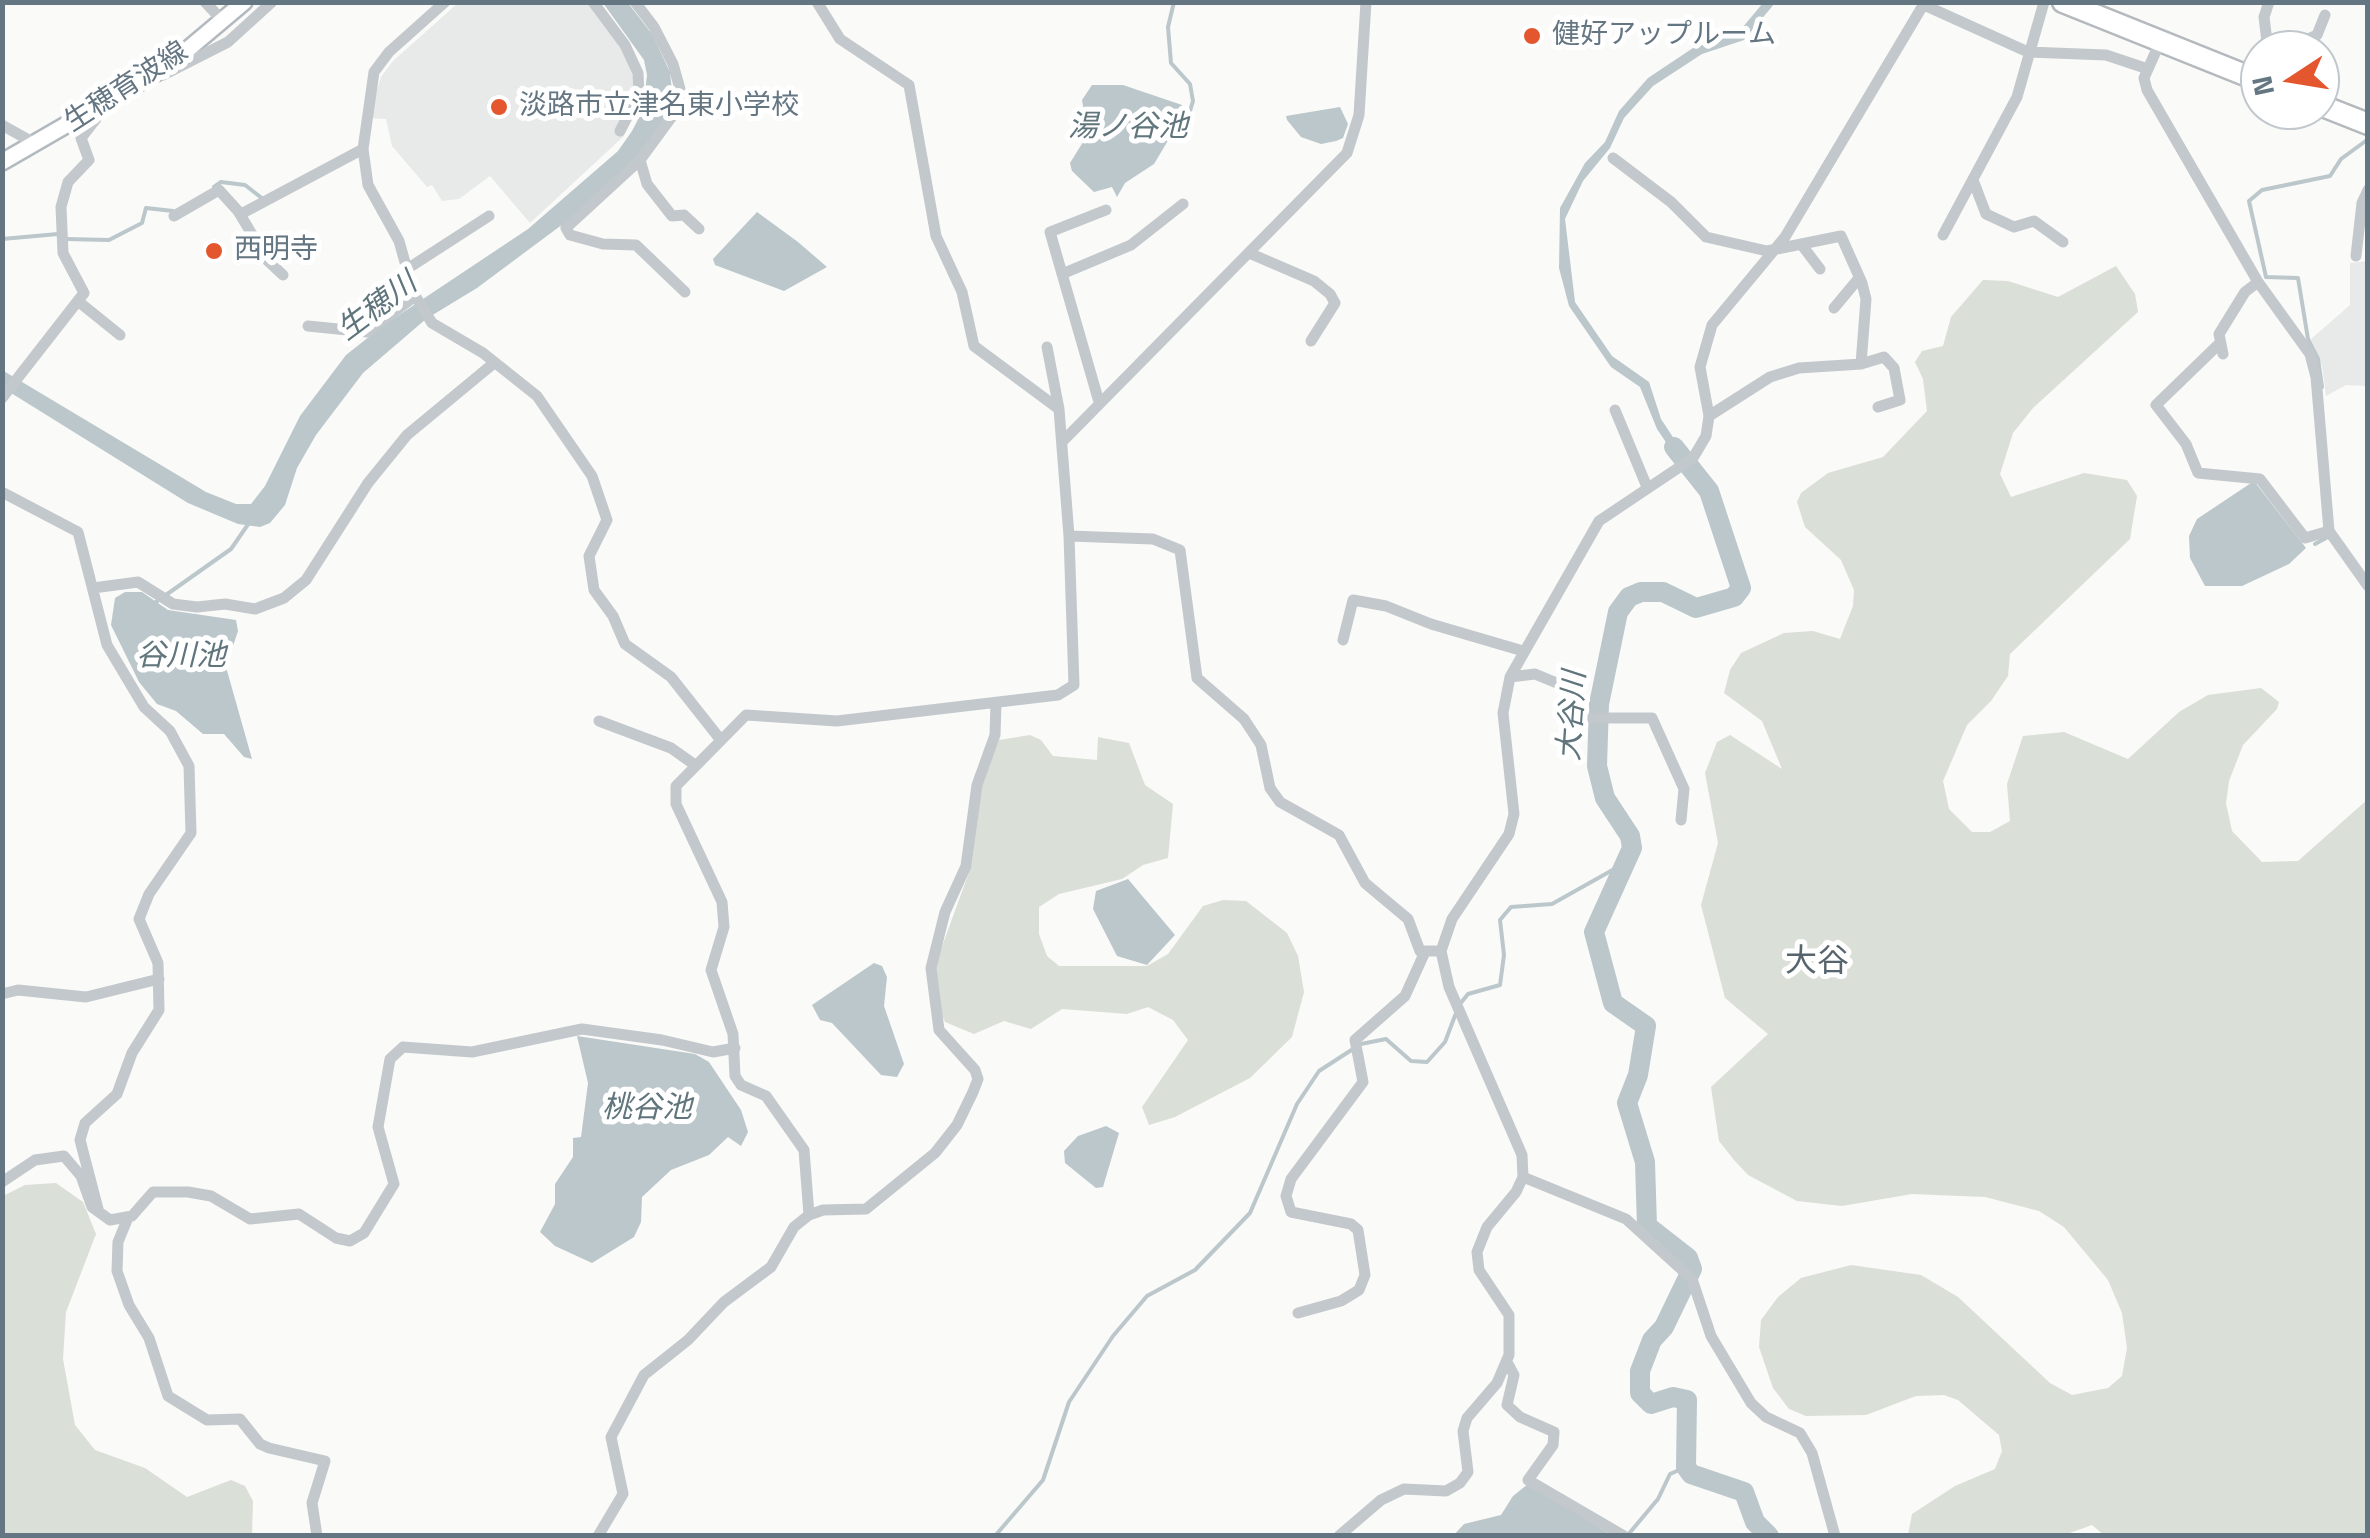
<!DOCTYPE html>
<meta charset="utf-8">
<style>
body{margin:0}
#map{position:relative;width:2370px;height:1538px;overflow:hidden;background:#fafaf8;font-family:"Titillium Web",sans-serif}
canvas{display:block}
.frame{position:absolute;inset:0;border:5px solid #657683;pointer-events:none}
.north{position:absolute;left:2240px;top:30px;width:100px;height:100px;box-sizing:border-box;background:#fff;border:2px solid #c1c8cd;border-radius:50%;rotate:258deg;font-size:28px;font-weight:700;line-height:40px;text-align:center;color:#657683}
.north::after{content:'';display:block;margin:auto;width:35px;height:45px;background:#e4572e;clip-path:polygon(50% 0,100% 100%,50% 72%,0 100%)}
</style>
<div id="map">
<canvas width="2370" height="1538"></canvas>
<div class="frame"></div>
<div class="north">N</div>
</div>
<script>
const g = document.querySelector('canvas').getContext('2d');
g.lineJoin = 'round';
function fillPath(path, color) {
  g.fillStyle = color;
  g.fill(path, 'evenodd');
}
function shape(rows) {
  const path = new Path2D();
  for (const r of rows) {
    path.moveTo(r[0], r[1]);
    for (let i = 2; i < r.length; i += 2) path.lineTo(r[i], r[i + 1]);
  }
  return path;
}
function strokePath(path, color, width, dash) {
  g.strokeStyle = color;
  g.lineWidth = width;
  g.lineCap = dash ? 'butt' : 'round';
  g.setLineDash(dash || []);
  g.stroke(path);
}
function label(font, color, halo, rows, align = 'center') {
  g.font = font + ' "Titillium Web","Noto Sans JP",sans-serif';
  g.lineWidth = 10;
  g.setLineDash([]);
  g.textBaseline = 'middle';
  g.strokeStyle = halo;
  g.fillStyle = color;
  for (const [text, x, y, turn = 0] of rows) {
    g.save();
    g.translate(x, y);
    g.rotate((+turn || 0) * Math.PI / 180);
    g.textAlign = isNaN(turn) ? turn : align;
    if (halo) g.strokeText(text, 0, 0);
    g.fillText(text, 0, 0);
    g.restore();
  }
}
fillPath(shape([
 [458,3,589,3,624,50,637,88,617,127,624,136,530,223,490,176,459,199,442,201,432,185,427,187,392,146,386,119,368,118,381,77,393,61],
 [2367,261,2367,386,2346,385,2326,396,2322,366,2311,339,2350,305,2350,263]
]), '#e8e9e9');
fillPath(shape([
 [2116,266,2135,294,2138,312,2033,408,2013,433,2000,474,2011,497,2084,473,2127,480,2137,496,2130,539,2010,654,2008,676,1991,701,1967,725,1943,781,1949,809,1972,832,1990,832,2010,821,2007,784,2023,736,2064,732,2128,759,2179,712,2208,695,2261,688,2279,702,2277,709,2243,745,2229,781,2226,803,2232,831,2262,862,2298,861,2367,800,2367,1535,2105,1536,2092,1525,2064,1535,1908,1535,1912,1514,1955,1486,1995,1469,2002,1451,1999,1435,1958,1400,1944,1395,1916,1396,1866,1415,1806,1416,1789,1409,1773,1388,1759,1347,1761,1320,1778,1297,1801,1278,1851,1265,1921,1275,1958,1297,2050,1383,2072,1395,2108,1388,2122,1376,2127,1348,2122,1313,2108,1280,2064,1227,2039,1211,1985,1197,1912,1194,1842,1206,1797,1201,1748,1175,1734,1160,1719,1141,1711,1087,1768,1034,1725,998,1701,905,1718,843,1705,773,1717,742,1730,735,1782,769,1762,721,1724,693,1730,670,1741,653,1784,633,1813,631,1840,639,1853,606,1854,590,1841,560,1805,527,1797,502,1801,493,1828,473,1883,457,1927,411,1923,379,1915,362,1922,351,1943,346,1951,317,1983,280,2008,281,2058,297],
 [1030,735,1041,740,1053,756,1097,760,1098,737,1129,743,1145,785,1173,804,1168,858,1143,865,1122,879,1059,894,1039,907,1039,934,1047,956,1059,966,1147,966,1168,954,1203,906,1223,900,1246,901,1287,933,1298,956,1304,992,1292,1037,1250,1078,1175,1117,1149,1125,1142,1107,1188,1040,1173,1020,1148,1007,1127,1014,1062,1009,1031,1029,1004,1021,974,1034,945,1022,938,1006,936,963,972,864,982,784,999,740],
 [56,1183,83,1202,96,1234,66,1312,63,1359,75,1425,95,1450,145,1468,187,1497,231,1480,245,1486,253,1501,252,1535,3,1535,3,1196,25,1185]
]), '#dadfd7');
fillPath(shape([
 [603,3,628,3,652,34,670,72,673,101,668,114,643,152,567,221,477,288,426,319,363,373,316,435,297,468,285,505,270,523,260,527,238,524,188,503,3,388,2,370,206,492,236,504,251,504,265,486,300,416,346,355,384,325,528,229,618,151,632,131,643,110,647,75,644,60],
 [1763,3,1775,3,1744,40,1702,54,1653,86,1624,118,1610,148,1583,181,1565,219,1575,302,1612,356,1649,382,1661,419,1686,457,1680,463,1657,429,1640,387,1611,367,1569,306,1559,268,1560,208,1585,163,1605,142,1619,111,1648,78,1696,46,1737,34],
 [1092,85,1123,85,1182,105,1179,122,1154,164,1125,183,1117,197,1112,187,1094,192,1072,171,1070,163,1088,134,1082,100],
 [1340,107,1348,124,1343,138,1336,141,1321,144,1301,137,1287,120,1286,116],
 [757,212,798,242,827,267,784,291,715,265,713,259],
 [2254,481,2306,548,2289,564,2242,586,2205,586,2190,558,2189,536,2197,519],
 [125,592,142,592,168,610,236,620,238,631,226,667,252,759,244,757,224,734,203,734,176,711,157,704,139,682,111,625,115,598],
 [1128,879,1175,935,1147,965,1117,956,1093,909,1096,891],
 [874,963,882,966,887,977,884,1006,904,1064,897,1077,881,1075,832,1023,820,1020,812,1005],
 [577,1036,695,1054,709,1062,741,1110,748,1132,741,1146,728,1137,709,1155,671,1170,642,1197,641,1222,634,1237,592,1263,555,1246,540,1232,555,1204,555,1184,573,1157,573,1138,581,1137,588,1083],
 [1106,1126,1119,1133,1103,1187,1096,1188,1065,1163,1064,1151,1078,1136],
 [1528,1484,1613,1536,1453,1536,1464,1524,1501,1515,1513,1496]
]), '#bbc7cb');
strokePath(shape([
 [1174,2,1168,27,1171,63,1190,84,1193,101,1190,111,1182,110],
 [214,187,221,182,245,185,263,199],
 [2,239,58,234],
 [65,239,109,240,142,223,146,208,173,211],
 [2322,387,2318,359,2308,339,2298,278,2266,277,2249,201,2262,190,2330,176,2341,159,2367,140],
 [2315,544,2326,538],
 [156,602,231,549,249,523],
 [1460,1004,1468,994,1500,985,1504,955,1500,920,1511,907,1552,904,1625,863],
 [1361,1044,1386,1039,1411,1061,1427,1062,1445,1042,1456,1013],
 [995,1536,1043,1480,1069,1402,1113,1336,1147,1296,1195,1270,1250,1213,1297,1104,1319,1071,1353,1049],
 [1627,1536,1658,1499,1670,1474,1686,1467]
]), '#bbc7cb', 4);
strokePath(shape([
 [1674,447,1709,491,1741,588,1734,597,1696,608,1663,592,1641,592,1629,597,1618,612,1599,704,1597,766,1605,798,1630,836,1632,848,1594,932,1613,1003,1646,1026,1638,1075,1627,1103,1645,1162,1647,1226,1688,1258,1692,1269,1664,1327,1652,1340,1640,1371,1640,1393,1651,1404,1673,1397,1687,1400,1686,1467,1691,1474,1744,1492,1755,1522,1769,1536]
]), '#bbc7cb', 20);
const secondary = shape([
 [2,162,168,66,244,2]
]);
const highway = shape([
 [2063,2,2260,81],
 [2320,105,2368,124]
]);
strokePath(secondary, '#b3babf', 20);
strokePath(highway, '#b4b9bd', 25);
strokePath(shape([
 [205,2,222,20],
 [445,2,389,52,374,72,363,149,368,185,399,241,414,294,432,323,483,353,537,396,592,476,607,520,589,556,594,590,613,616,625,644,671,677,720,739],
 [593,2,625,45,638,73,639,94,620,131],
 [635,2,654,27,673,64,680,89,676,111,640,160,566,228,570,235,603,244,636,245,685,292],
 [1924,5,2028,52,2106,55,2148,69],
 [2160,42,2144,78,2147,90,2258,282,2310,354,2316,377,2329,531,2368,586],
 [2268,50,2264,17,2269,2],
 [2284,50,2317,35,2325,15],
 [163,75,228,42,272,2],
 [2,125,36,144],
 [1613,158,1671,202,1706,237,1767,251,1841,236,1862,283,1866,299,1861,364,1799,368,1770,377,1709,416],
 [640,160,647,184,672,216,684,215,699,229],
 [1973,180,1986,214,2014,227,2034,221,2063,242],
 [241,214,363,149],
 [174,216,219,190,238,211,268,261,283,275],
 [1943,235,2017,97,2044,2],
 [1801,244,1820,269],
 [1249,253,1314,281,1330,294,1335,303,1311,341],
 [2356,256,2362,203,2368,190],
 [407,269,489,216],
 [1062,274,1131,245,1183,204],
 [79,302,120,335],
 [1834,308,1859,278],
 [308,326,367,332,415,296],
 [2220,343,2156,405,2186,444,2198,473,2260,479,2305,538,2329,531],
 [1047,347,1059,409],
 [2223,354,2219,334,2245,292,2258,282],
 [1861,364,1884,357,1894,368,1900,400,1878,407],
 [2,398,84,293,63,253,61,207,68,182,89,160,81,138,109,102],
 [1099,402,1050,232,1106,210],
 [1615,410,1647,487],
 [1063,441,1347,153,1359,115,1366,2],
 [2,492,78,532,107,645,144,707,170,731,189,766,191,833,149,894,139,919,158,963,159,1010,132,1053,117,1094,85,1123,80,1140,98,1209],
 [1069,536,1153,539,1180,550,1197,678,1244,719,1261,745,1270,788,1280,802,1339,835,1365,883,1408,919,1420,951,1441,951],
 [93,588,138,582,173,604,197,607,225,604,255,609,284,598,306,580,368,483,407,435,494,363],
 [1343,640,1353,600,1386,606,1431,624,1523,651],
 [1510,677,1535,674,1564,686,1588,718,1652,718,1684,789,1681,820],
 [599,721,671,748,695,765],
 [2,994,18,990,86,997,159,979],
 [1523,1177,1626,1219,1692,1279,1711,1336,1751,1403,1766,1417,1800,1433,1812,1453,1835,1536],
 [2,1182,35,1160,64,1156,81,1176,92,1207,110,1220,132,1216,153,1192,188,1192,211,1196,250,1219,299,1214,336,1238,350,1241,364,1233,394,1184,378,1127,390,1059,403,1047,472,1052,582,1029,662,1040,713,1052,735,1048],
 [809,1215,804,1150,766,1096,741,1085,735,1076,733,1034,711,970,724,927,722,902,676,804,676,786,746,715,837,721,1058,695,1074,685,1069,536,1059,409,974,346,962,292,936,236,909,85,840,39,817,2],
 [127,1220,118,1242,117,1271,129,1305,149,1338,168,1396,207,1420,240,1419,260,1444,269,1448,325,1461,312,1503,317,1536],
 [1298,1313,1341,1301,1359,1290,1365,1275,1358,1230,1351,1224,1291,1212,1286,1196,1291,1179,1363,1082,1355,1040,1405,996,1424,954],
 [1507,1362,1514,1375,1507,1405,1520,1417,1554,1432,1553,1445,1528,1480,1624,1536],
 [598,1536,623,1494,611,1437,644,1375,688,1340,724,1302,771,1267,794,1227,809,1215,823,1210,866,1209,935,1153,957,1125,973,1092,978,1079,975,1070,939,1030,931,968,945,912,966,866,977,785,995,735,996,703],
 [1339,1536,1381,1500,1404,1489,1446,1491,1460,1483,1468,1472,1463,1431,1467,1418,1497,1383,1509,1355,1509,1315,1479,1270,1477,1252,1487,1227,1516,1192,1523,1177,1522,1155,1449,987,1441,951,1452,919,1509,834,1514,814,1503,713,1510,677,1599,521,1693,458,1706,436,1709,416,1700,367,1712,325,1785,237,1925,2]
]), '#c3c8cc', 11);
strokePath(secondary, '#fff', 15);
strokePath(highway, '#fff', 20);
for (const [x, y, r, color] of [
 [1532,36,10,"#e4572e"],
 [499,107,10,"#e4572e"],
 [214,251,10,"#e4572e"]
]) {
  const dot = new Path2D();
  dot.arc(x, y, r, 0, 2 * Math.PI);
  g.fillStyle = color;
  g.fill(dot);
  strokePath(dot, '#fff', 4);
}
label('28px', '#657683', '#fff', [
 ["健好アップルーム",1552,36],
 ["淡路市立津名東小学校",519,107],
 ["西明寺",234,251]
], 'left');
label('28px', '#657683', '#fff', [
 ["生穂育波線",127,88,-33]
]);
label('italic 30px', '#60757c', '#fff', [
 ["湯ノ谷池",1128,129],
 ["生穂川",378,308,-37],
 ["谷川池",181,658],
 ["大谷川",1574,716,-86],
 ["桃谷池",647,1110]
]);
label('32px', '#57646e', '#fff', [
 ["大谷",1817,963]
]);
</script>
